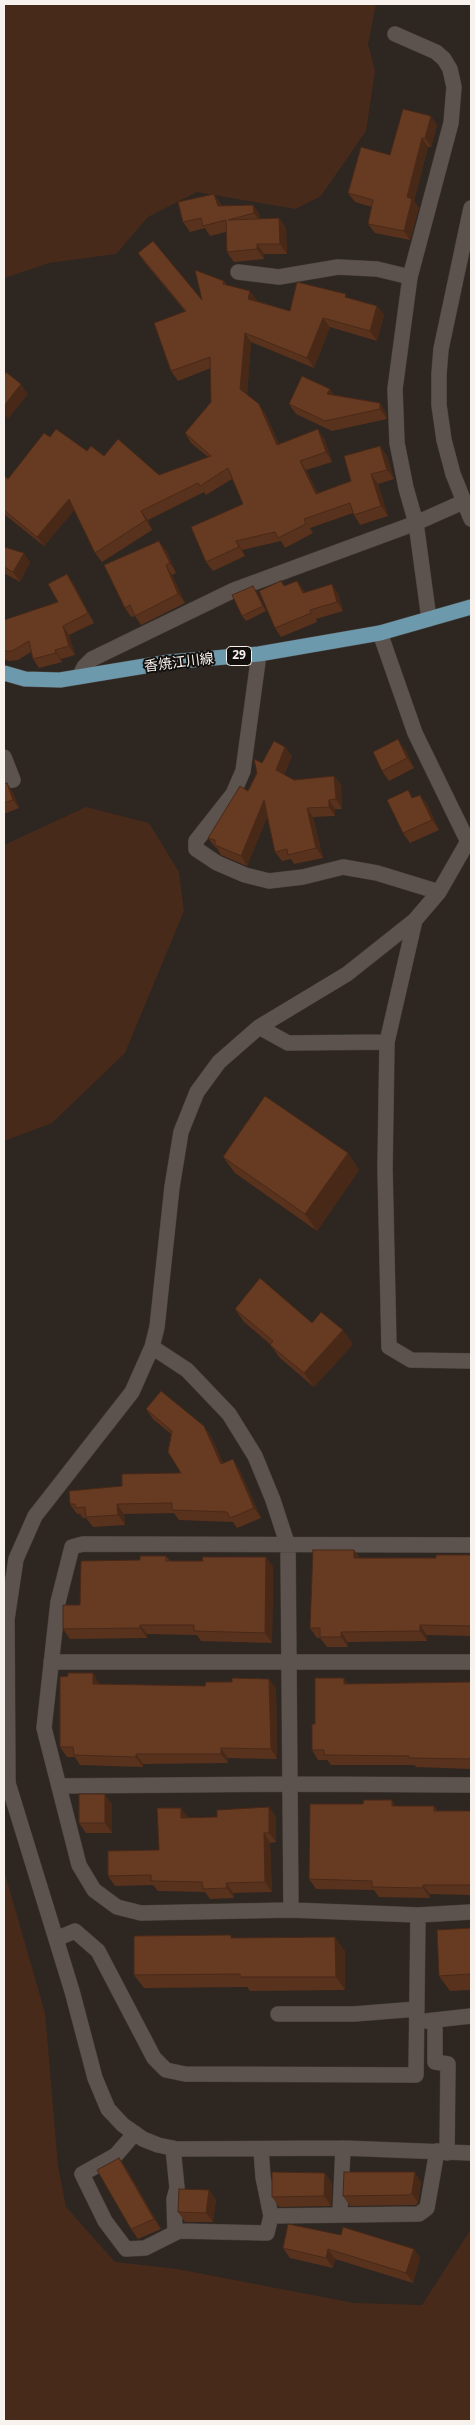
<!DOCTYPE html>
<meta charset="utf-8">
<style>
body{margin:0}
#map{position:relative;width:475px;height:2425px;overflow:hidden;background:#2e2621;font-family:"Open Sans",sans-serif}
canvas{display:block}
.frame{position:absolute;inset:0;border:5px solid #f8f2ef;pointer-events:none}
</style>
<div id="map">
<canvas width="475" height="2425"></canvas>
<div class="frame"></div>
</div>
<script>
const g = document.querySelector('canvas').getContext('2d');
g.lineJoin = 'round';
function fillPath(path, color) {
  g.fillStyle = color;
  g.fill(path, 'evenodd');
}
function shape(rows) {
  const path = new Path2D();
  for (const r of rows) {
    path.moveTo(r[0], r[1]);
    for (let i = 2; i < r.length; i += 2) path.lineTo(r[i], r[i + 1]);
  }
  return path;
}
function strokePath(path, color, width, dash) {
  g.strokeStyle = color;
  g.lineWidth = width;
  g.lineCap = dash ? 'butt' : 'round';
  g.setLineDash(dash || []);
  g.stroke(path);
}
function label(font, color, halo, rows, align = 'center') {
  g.font = font + ' "Open Sans","Noto Sans JP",sans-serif';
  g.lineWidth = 4;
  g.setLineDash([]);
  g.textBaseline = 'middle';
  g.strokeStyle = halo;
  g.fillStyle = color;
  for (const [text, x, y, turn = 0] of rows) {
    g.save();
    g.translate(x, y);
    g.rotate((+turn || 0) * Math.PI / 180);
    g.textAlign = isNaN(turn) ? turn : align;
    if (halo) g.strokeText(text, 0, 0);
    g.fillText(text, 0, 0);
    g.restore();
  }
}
fillPath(shape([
 [4,4,376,4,368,44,375,71,366,131,321,196,295,209,197,192,148,217,116,254,49,263,4,278],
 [86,807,149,823,179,872,184,911,125,1053,52,1123,4,1141,4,845],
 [4,1870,45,2013,58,2166,66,2207,115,2262,177,2269,354,2303,422,2305,471,2229,471,2421,4,2421]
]), '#482a1a');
const minor = shape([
 [395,34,436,52,444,59,450,69,454,87,451,123,410,277,395,389,397,443,406,488,416,523,429,619],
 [471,208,441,349,439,374,439,405,444,440,453,474,471,519],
 [238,272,279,277,338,267,377,269,410,277],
 [380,633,415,733,468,842],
 [259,654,243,771,233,794,196,841,196,849,217,863,245,875,269,881,303,877,343,867,377,873,439,892],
 [79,677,84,667,92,659,234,590,416,523,463,502],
 [4,757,13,780,4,781],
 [471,836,439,892,415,920,347,974,259,1027,219,1062,197,1092,181,1132,172,1187,157,1327,152,1347,132,1392,35,1516,16,1559,7,1619,8,1783,72,1991,95,2078,108,2109,123,2125,143,2139,158,2145,177,2149,343,2148,471,2153],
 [415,920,387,1042,385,1168,389,1347,411,1360,471,1361],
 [259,1027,288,1043,387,1042],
 [152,1347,187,1370,229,1414,255,1456,273,1500,288,1546,291,1910],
 [471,1545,83,1544,72,1547,58,1602,44,1728,79,1865,94,1890,117,1907,141,1913,291,1910,418,1915,471,1912],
 [51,1662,471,1662],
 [59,1786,291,1784,471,1785],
 [56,1939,75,1931,98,1951,154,2058,166,2070,185,2074,416,2075,418,1915],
 [278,2014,354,2014,417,2009],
 [435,2020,435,2062,448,2064,447,2153],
 [426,2021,471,2016],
 [135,2133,116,2155,82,2174,105,2221,126,2249,145,2248,179,2231,267,2233,271,2216],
 [173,2148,177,2188,174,2199,175,2233],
 [261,2149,263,2177,271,2216,419,2214,427,2208,437,2151],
 [340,2213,343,2148]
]);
const major = shape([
 [4,673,25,679,60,680,169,662,259,654,380,633,471,607]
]);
strokePath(minor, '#48413d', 16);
strokePath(major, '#48413d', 16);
strokePath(minor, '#5d534e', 15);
strokePath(major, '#6c99ac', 15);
fillPath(shape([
 [437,125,431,147,428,147,414,201,419,208,410,240,375,233,368,224,372,207,355,202,348,193,390,155],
 [221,204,222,206,253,205,260,215,260,219,279,218,286,228,287,254,264,254,264,259,234,262,227,252,226,232,210,236,205,228,190,232,183,222],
 [138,253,202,300,224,281,226,285,257,300,257,301,290,311,349,298,377,306,384,315,377,341,330,327,314,368,251,342,247,394,265,413,279,444,324,438,332,462,306,470,318,493,351,481,380,446,387,456,394,479,378,484,388,516,360,525,353,513,310,528,313,533,285,548,281,541,242,550,245,556,213,571,206,562,243,504,232,479,206,495,204,492,148,520,152,530,102,562,95,553,74,510,44,546,4,514,4,476,8,479,50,437,87,451,159,475,208,457,191,443,185,433,211,402,211,368,178,381,171,371,185,311,145,263],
 [334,395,380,403,386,413,387,419,332,431,296,414,289,404],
 [4,547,30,562,20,582,4,573],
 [166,550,176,573,172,575,185,603,141,625,135,616,131,617,125,608],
 [297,581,305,593,338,593,343,611,316,619,317,622,281,637,275,628,285,586],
 [73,583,94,623,69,635,75,655,61,659,62,662,39,668,33,659,31,652,18,660,9,661,4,659,4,620,58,602],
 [257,592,266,611,246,621,242,616],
 [285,747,292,756,284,775,294,780,334,776,341,785,342,809,335,809,335,816,313,817,323,858,294,864,291,859,282,861,275,852,267,817,247,866,221,855,217,848,215,847,208,838,248,791,262,763],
 [405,749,414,768,389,781,382,771],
 [7,783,12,791,19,808,4,814,4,784],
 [413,798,427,804,439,830,410,843,403,833],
 [348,1153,359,1170,317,1231,235,1173,223,1157],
 [235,1309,312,1323,353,1344,314,1387,280,1358,270,1344,244,1322],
 [146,1409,211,1436,223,1463,239,1469,261,1518,237,1528,233,1522,179,1520,174,1513,124,1514,125,1525,93,1527,86,1518,83,1518,80,1514,77,1514,70,1504,122,1486,181,1473,171,1434,153,1419],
 [354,1550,360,1558,436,1558,471,1555,471,1636,427,1635,427,1641,348,1642,348,1647,327,1647,320,1638,317,1638,310,1628],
 [166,1556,170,1561,203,1561,266,1557,273,1567,272,1643,201,1641,197,1635,147,1634,147,1638,70,1639,63,1629,80,1605,140,1560],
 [93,1673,99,1684,276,1688,277,1759,228,1758,228,1763,143,1764,143,1767,80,1765,75,1757,67,1757,60,1747,68,1676],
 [471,1682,471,1769,416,1767,415,1765,331,1765,327,1760,318,1760,312,1750,315,1724,348,1684],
 [112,1804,112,1833,86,1833,79,1823],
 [396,1806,434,1806,437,1811,471,1811,471,1895,430,1894,430,1898,379,1897,374,1890,316,1889,309,1879],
 [269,1807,276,1817,276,1842,270,1843,272,1892,233,1893,234,1898,210,1899,205,1892,158,1891,153,1885,115,1886,108,1876,159,1850,181,1808,188,1818,217,1817],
 [471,1928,471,1990,450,1991,439,1976],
 [233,1938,345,1951,345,1990,250,1991,247,1987,144,1988,134,1975],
 [119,2158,126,2168,161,2229,138,2239,131,2229],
 [325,2173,332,2183,331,2206,279,2207,272,2197],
 [421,2182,418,2203,416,2205,350,2206,343,2196],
 [209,2190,216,2200,213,2222,185,2222,178,2212],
 [341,2235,414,2249,420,2258,413,2283,335,2259,333,2268,290,2258,283,2248]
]), '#59321d');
fillPath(shape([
 [431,116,437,125,431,147,425,138],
 [422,138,428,147,414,201,419,208,410,240,404,231,407,197],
 [214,194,221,204,224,216,218,206],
 [253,205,260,215,261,223,254,213],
 [279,218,286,228,287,254,280,244],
 [257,244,264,254,264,259,257,249],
 [250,291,257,300,255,308,248,299],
 [377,306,384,315,377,341,370,331],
 [323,318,330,327,314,368,307,358],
 [245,333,251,342,247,398,240,389],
 [21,384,28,394,8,419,4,412,4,406],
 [330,389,337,399,327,394],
 [380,403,386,413,387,419,380,409],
 [259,404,265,413,283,454,277,445],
 [318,429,324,438,332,462,326,452],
 [380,446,387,456,394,479,387,470],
 [300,461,306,470,323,503,316,494],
 [371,474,378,484,388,516,381,506],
 [69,499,76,508,44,546,37,537],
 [141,511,148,520,152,530,146,520],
 [159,541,166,550,176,573,170,563],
 [236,541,242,550,245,556,239,547],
 [24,553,30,562,20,582,13,572],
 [166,565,172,575,185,603,178,594],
 [67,574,73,583,94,623,88,613],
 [297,581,304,590,309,603,303,593],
 [332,584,338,593,343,611,337,602],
 [253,586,257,592,266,611,263,606],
 [63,626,69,635,75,655,69,646],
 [55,650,61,659,62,662,56,653],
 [398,739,405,749,414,768,407,758],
 [285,747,292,756,282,780,276,770],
 [334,776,341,785,342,809,336,799],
 [7,783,12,791,19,808,13,800],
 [420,795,427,804,439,830,432,820],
 [264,800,270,810,247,866,241,856],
 [329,800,335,809,335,816,329,807],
 [307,808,313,817,323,858,316,848],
 [348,1153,359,1170,317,1231,305,1214],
 [343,1330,353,1344,314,1387,304,1373],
 [204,1426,211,1436,228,1474,221,1464],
 [233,1459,239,1469,261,1518,254,1508],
 [117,1504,124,1514,125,1525,118,1515],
 [354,1550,361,1560,354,1558],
 [266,1557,273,1567,272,1643,265,1633],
 [140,1625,147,1634,147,1638,140,1628],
 [420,1625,427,1635,427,1641,420,1631],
 [341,1632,348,1642,348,1647,341,1637],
 [93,1673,99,1683,100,1694,93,1684],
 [344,1678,351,1688,344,1684],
 [269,1679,276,1688,277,1759,271,1749],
 [221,1748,228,1758,228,1763,221,1754],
 [136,1754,143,1764,143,1767,136,1757],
 [105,1794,112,1804,112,1833,105,1823],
 [392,1800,398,1810,392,1806],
 [269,1807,276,1817,276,1842,269,1833],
 [181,1808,188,1817,188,1828,181,1818],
 [264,1833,270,1843,272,1892,265,1882],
 [226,1883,233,1893,234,1898,227,1888],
 [423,1885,430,1894,430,1898,423,1888],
 [335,1937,345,1951,345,1990,336,1977],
 [119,2158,126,2168,161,2229,154,2219],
 [415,2172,421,2182,418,2203,412,2193],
 [325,2173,332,2183,331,2206,324,2196],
 [209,2190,216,2200,213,2222,206,2213],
 [328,2249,335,2259,333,2268,326,2258],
 [414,2249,420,2258,413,2283,406,2273]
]), '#482918');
const building = shape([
 [403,109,431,116,425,138,422,138,407,197,412,199,404,231,368,224,373,200,348,193,361,147,390,155,403,109],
 [214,194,218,206,253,205,254,213,228,220,279,218,280,244,257,244,257,249,227,252,226,220,203,226,201,218,183,222,178,202,214,194],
 [153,241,202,300,195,270,224,281,223,284,250,291,248,299,290,311,297,282,346,294,345,297,377,306,370,331,323,318,307,358,245,333,240,389,259,404,277,445,318,429,326,452,300,461,316,494,351,481,344,456,380,446,387,470,371,474,381,506,354,515,350,503,304,519,306,524,278,538,275,532,236,541,239,547,206,562,191,527,243,504,228,468,200,486,198,483,141,511,146,520,95,553,69,499,37,537,4,510,4,476,8,479,44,433,50,437,56,429,87,451,91,446,104,456,118,439,159,475,211,456,185,433,211,402,210,357,171,371,154,323,186,311,138,253,153,241],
 [6,372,21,384,4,406,4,376,6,372],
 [302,376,330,389,327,394,380,403,380,409,325,421,289,404,302,376],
 [159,541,170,563,166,565,178,594,135,616,130,605,125,608,104,565,159,541],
 [4,547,24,553,13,572,4,567,4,547],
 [67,574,88,613,63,626,69,646,55,650,56,653,33,659,29,641,12,651,4,651,4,620,58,602,48,584,67,574],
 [281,581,284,586,297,581,303,593,332,584,337,602,310,610,311,613,275,628,259,591,281,581],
 [253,586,263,606,242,616,232,595,253,586],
 [398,739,407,758,382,771,373,752,398,739],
 [274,741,285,747,276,770,294,780,334,776,336,799,329,800,329,807,307,808,316,848,288,855,287,849,275,852,264,800,241,856,215,845,215,840,208,838,240,786,248,791,257,773,254,759,262,763,274,741],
 [7,783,13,800,4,803,4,784,7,783],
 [408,790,412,798,420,795,432,820,403,833,387,800,408,790],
 [265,1096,348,1153,305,1214,223,1157,265,1096],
 [260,1278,312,1323,321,1312,343,1330,304,1373,270,1345,273,1341,235,1309,260,1278],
 [161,1391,204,1426,221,1464,233,1459,254,1508,230,1518,227,1512,172,1510,172,1503,117,1504,118,1515,86,1517,85,1507,76,1508,75,1504,70,1504,69,1491,122,1486,122,1474,181,1473,168,1452,172,1431,146,1409,161,1391],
 [313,1550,354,1550,354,1558,436,1558,436,1555,471,1555,471,1626,420,1625,420,1631,341,1632,341,1637,320,1637,320,1628,310,1628,313,1550],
 [140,1556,166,1556,166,1561,203,1561,202,1557,266,1557,265,1633,194,1631,194,1625,140,1625,140,1628,63,1629,63,1605,80,1605,81,1561,140,1560,140,1556],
 [68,1673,93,1673,93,1684,205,1686,206,1682,232,1682,232,1678,269,1679,271,1749,221,1748,221,1754,136,1754,136,1757,74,1755,73,1747,60,1747,60,1677,68,1676,68,1673],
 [315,1678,344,1678,344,1684,471,1682,471,1759,409,1758,409,1756,324,1755,324,1750,312,1750,312,1724,315,1724,315,1678],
 [79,1794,105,1794,105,1823,79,1823,79,1794],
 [364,1800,392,1800,392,1806,434,1806,434,1811,471,1811,471,1885,423,1885,423,1888,372,1887,372,1881,309,1879,310,1804,363,1804,364,1800],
 [269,1807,269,1833,264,1833,265,1882,226,1883,227,1888,203,1889,202,1882,151,1881,151,1875,108,1876,108,1851,159,1850,157,1808,181,1808,181,1818,217,1817,217,1810,269,1807],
 [471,1928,471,1974,439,1976,437,1930,471,1928],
 [231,1935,231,1938,335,1937,336,1977,240,1977,240,1974,134,1975,134,1936,231,1935],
 [119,2158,154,2219,131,2229,97,2170,119,2158],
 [272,2172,325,2173,324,2196,272,2197,272,2172],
 [344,2172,415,2172,412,2193,409,2195,343,2196,344,2172],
 [179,2189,209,2190,206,2213,178,2212,179,2189],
 [288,2224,341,2235,343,2227,414,2249,406,2273,328,2249,326,2258,283,2248,288,2224]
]);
fillPath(building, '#673a22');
strokePath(building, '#482918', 1);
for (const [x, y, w] of [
 [239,656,25]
]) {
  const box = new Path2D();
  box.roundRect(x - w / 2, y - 9.5, w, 19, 4);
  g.fillStyle = '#13100e';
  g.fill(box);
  strokePath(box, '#f8f2ef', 1);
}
label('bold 12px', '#f8f2ef', null, [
 ["29",239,656]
]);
label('14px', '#f8f2ef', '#13100e', [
 ["香焼江川線",179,663,-7]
]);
</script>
